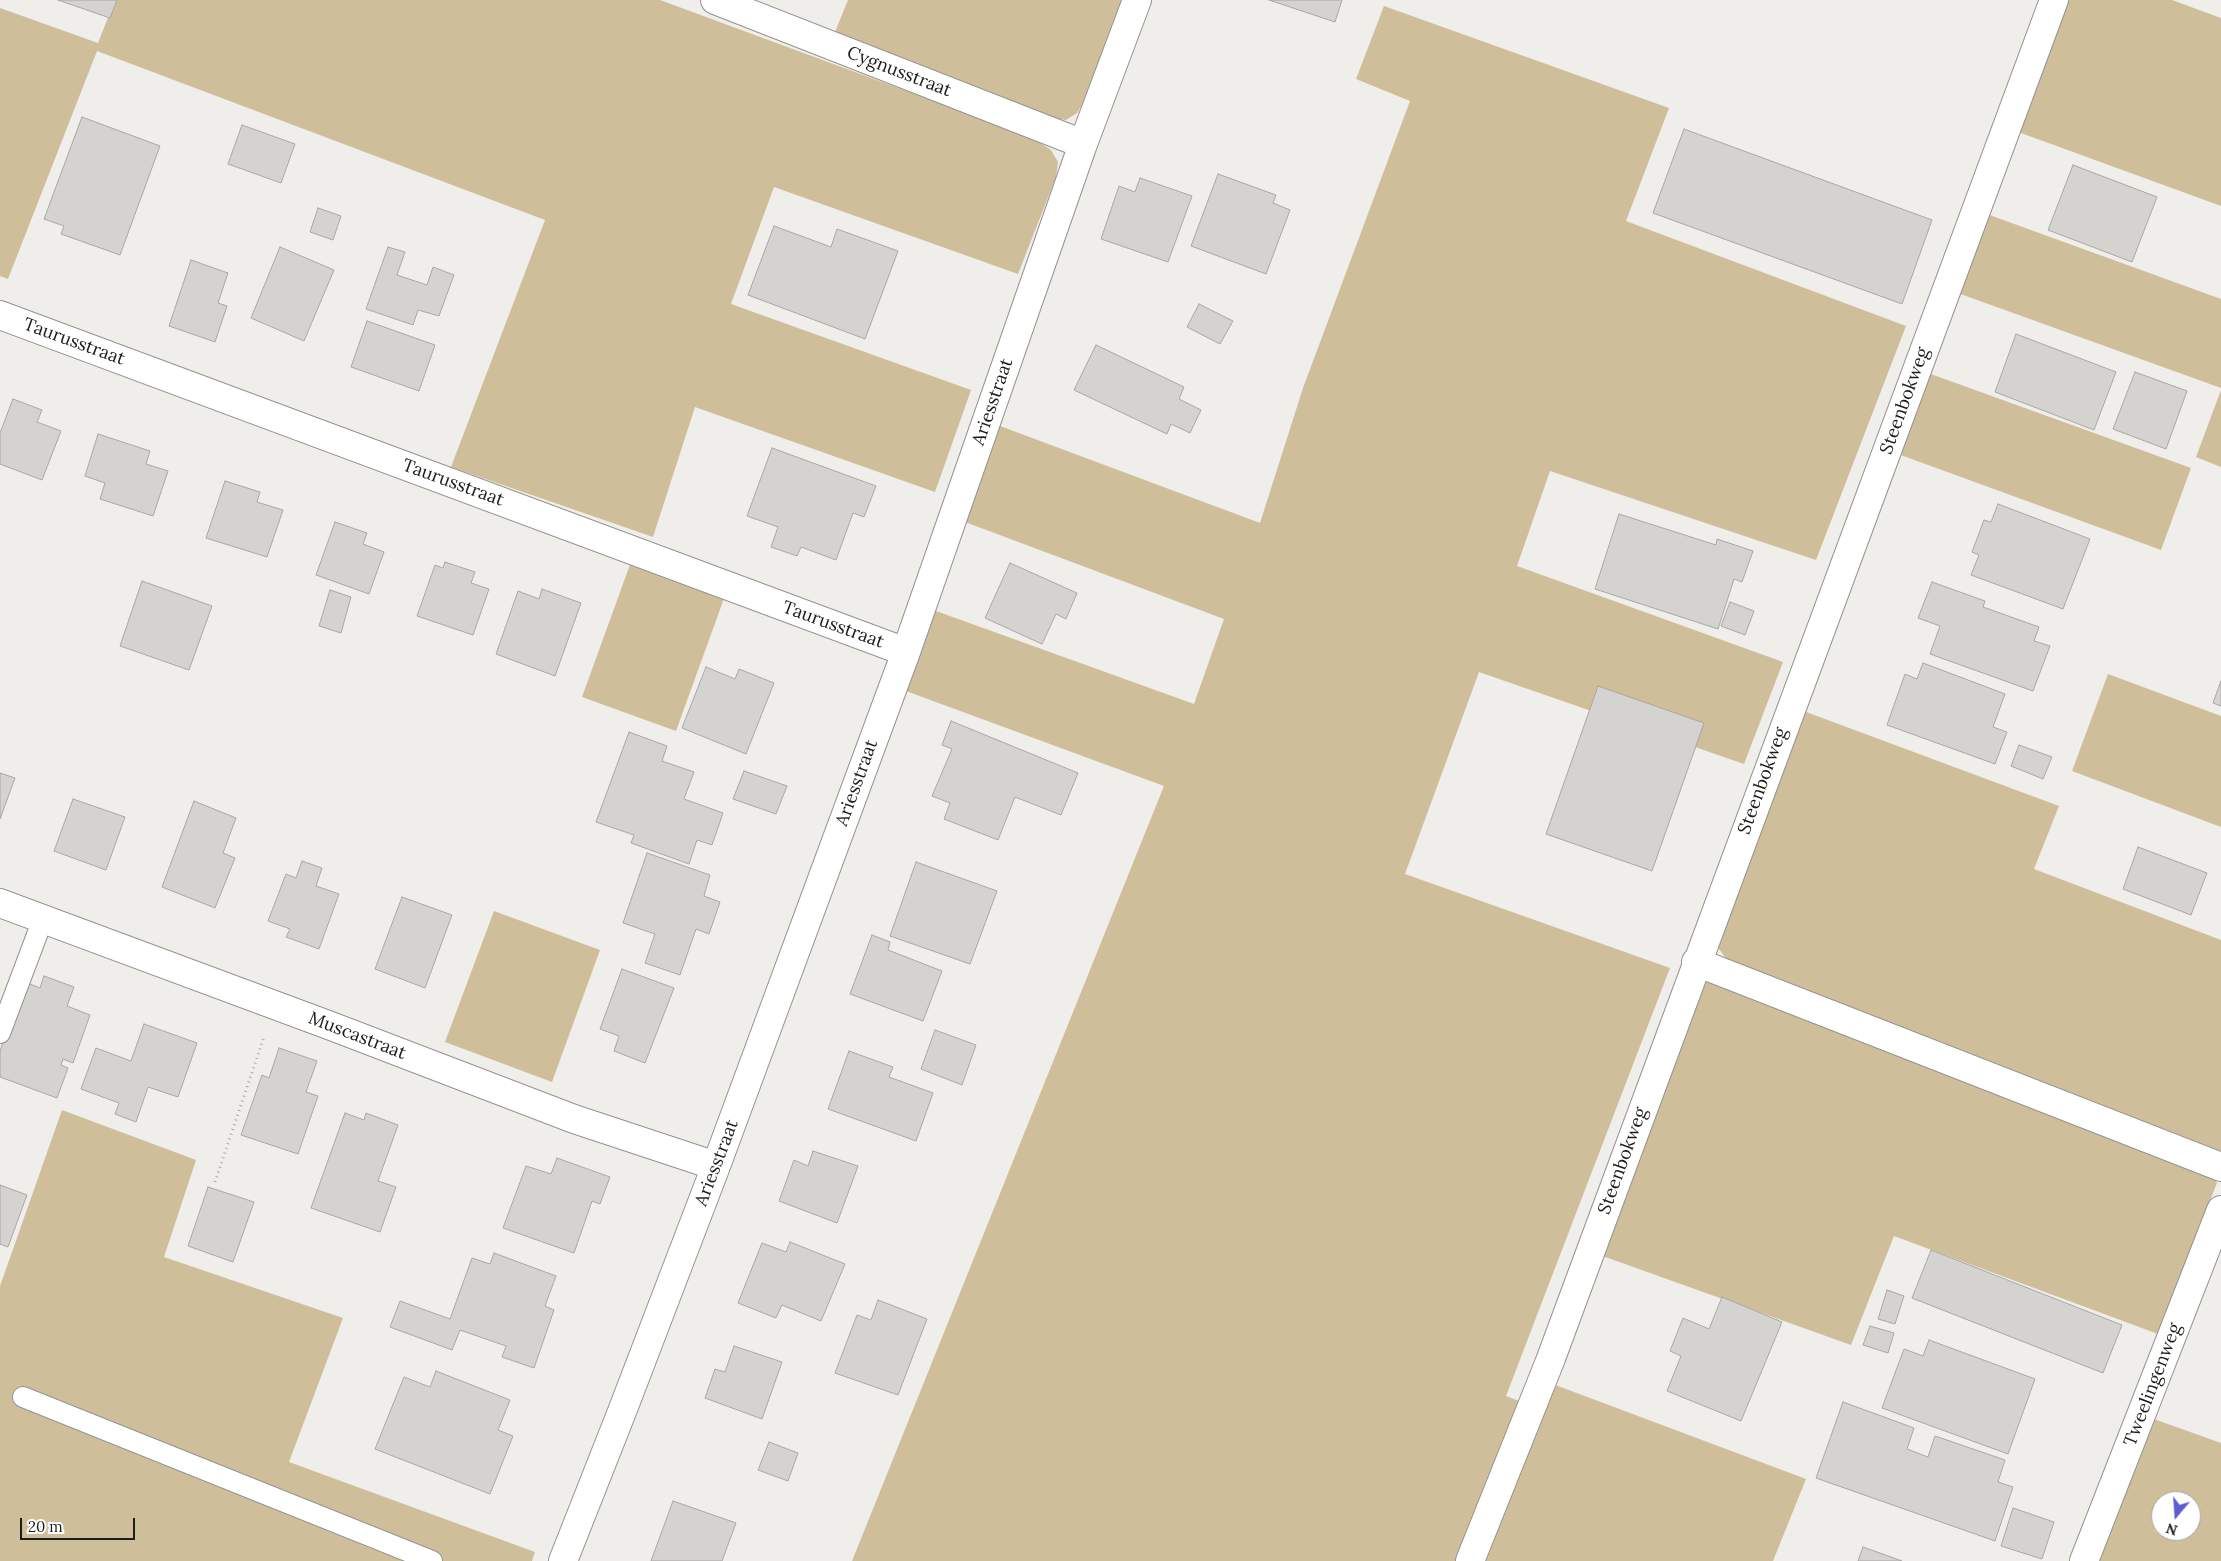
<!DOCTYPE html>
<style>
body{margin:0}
#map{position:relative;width:2221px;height:1561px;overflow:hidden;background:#efeeea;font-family:Lora,serif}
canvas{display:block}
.north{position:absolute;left:2151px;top:1491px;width:50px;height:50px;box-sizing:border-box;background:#fff;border:1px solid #a5a5a4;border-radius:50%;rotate:198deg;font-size:14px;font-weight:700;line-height:20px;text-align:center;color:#1d1d1b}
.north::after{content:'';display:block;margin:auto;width:18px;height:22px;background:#5f5cd4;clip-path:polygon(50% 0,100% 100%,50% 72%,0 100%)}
.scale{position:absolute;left:20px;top:1518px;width:115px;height:22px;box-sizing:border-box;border:2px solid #1d1d1b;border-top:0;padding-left:6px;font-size:15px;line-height:18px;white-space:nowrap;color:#1d1d1b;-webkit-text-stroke:4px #fff;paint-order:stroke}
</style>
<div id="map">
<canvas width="2221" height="1561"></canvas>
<div class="north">N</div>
<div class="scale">20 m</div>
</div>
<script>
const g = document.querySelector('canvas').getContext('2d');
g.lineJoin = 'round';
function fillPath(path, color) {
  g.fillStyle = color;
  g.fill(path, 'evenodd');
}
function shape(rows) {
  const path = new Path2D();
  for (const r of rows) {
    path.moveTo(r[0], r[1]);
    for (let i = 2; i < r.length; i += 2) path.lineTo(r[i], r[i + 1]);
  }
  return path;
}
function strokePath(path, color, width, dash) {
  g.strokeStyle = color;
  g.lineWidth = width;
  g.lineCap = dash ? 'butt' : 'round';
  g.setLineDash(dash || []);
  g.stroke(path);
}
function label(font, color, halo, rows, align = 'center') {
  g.font = font + ' Lora,serif';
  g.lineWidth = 5;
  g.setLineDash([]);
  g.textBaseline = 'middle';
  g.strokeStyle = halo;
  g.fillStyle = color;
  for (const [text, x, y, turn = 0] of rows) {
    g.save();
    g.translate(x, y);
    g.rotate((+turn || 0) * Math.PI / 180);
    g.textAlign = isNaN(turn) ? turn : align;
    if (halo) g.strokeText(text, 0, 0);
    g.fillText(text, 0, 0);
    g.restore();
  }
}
fillPath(shape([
 [115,0,660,0,1031,137,1051,150,1058,162,1056,177,1018,274,774,187,731,304,971,390,935,492,695,407,653,537,451,467,545,220,97,51,8,279,0,276,0,8,98,43],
 [848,0,1123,0,1086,99,1077,113,1066,120,1042,117,833,37],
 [2058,0,2172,0,2221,18,2221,206,2010,129],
 [1384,6,1669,108,1626,221,1906,326,1816,560,1550,471,1517,566,1783,662,1744,764,1479,672,1405,874,1670,968,1506,1396,1524,1403,1534,1377,1806,1479,1773,1561,852,1561,1164,786,895,687,925,607,1194,704,1224,619,957,519,992,423,1260,523,1303,388,1410,101,1356,79],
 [1984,213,2221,299,2221,388,1955,292],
 [1917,369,2191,468,2161,550,1887,450],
 [2221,390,2221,467,2196,457],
 [632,559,726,593,676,731,582,697],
 [2108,674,2221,716,2221,827,2072,771],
 [1790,706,2059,806,2034,869,2221,940,2221,1152,2207,1156,1728,961,1719,949,1714,929],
 [494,911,600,950,552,1082,445,1042],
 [1699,979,1717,979,2211,1174,2217,1183,2158,1334,1894,1236,1851,1345,1583,1249],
 [62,1110,196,1160,164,1257,343,1318,289,1462,535,1552,532,1561,0,1561,0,1286],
 [2151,1418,2221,1443,2221,1561,2098,1561],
 [2161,1501,2191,1501,2191,1531,2161,1531]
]), '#cfbe9a');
const building = shape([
 [58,0,117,0,110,18,58,0],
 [1269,0,1342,0,1335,22,1269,0],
 [82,117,160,146,120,255,61,234,64,226,44,219,82,117],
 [242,125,295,144,281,183,228,164,242,125],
 [1684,129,1932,220,1902,304,1653,213,1684,129],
 [2073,165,2157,197,2132,262,2048,230,2073,165],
 [1218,174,1276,195,1273,203,1290,210,1266,274,1191,246,1218,174],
 [1140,178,1192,196,1168,262,1101,239,1119,186,1135,192,1140,178],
 [318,208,341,216,333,240,310,232,318,208],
 [774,226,831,247,837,229,898,251,865,339,748,295,774,226],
 [280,247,334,270,304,341,251,318,280,247],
 [388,247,405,252,397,275,427,285,433,267,454,275,439,316,418,310,413,325,366,309,388,247],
 [191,260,228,273,218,303,227,306,215,342,169,326,191,260],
 [1199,304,1233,321,1220,344,1187,327,1199,304],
 [367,321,435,345,419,391,351,367,367,321],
 [2016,334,2116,372,2094,430,1995,392,2016,334],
 [1096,345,1184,387,1179,399,1201,410,1190,433,1171,424,1167,434,1074,390,1096,345],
 [2135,372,2187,391,2166,449,2113,429,2135,372],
 [13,399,42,410,37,422,61,431,42,480,0,464,0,433,13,399],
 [98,434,150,451,146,464,168,471,153,516,100,499,105,483,85,476,98,434],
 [772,448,876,486,864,517,853,513,836,560,801,547,797,556,771,547,778,527,747,516,772,448],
 [225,481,260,492,257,502,283,510,267,557,206,538,225,481],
 [1998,504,2090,539,2063,609,1971,575,1979,555,1972,552,1984,520,1991,522,1998,504],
 [1619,514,1716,545,1717,539,1753,551,1742,582,1734,579,1718,629,1595,589,1619,514],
 [335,522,367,533,363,544,384,552,369,594,316,575,335,522],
 [445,562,475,572,471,583,489,589,473,635,417,616,435,565,443,568,445,562],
 [1010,563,1077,593,1066,619,1056,614,1042,644,985,618,1010,563],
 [142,581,212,606,189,670,120,646,142,581],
 [1932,582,1985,601,1983,607,2039,627,2034,641,2050,646,2033,691,1930,654,1940,626,1918,618,1932,582],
 [542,589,581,603,555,676,496,654,518,591,539,599,542,589],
 [330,590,351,597,341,633,319,626,330,590],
 [1730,602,1754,611,1745,635,1721,626,1730,602],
 [1923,663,2005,694,1993,727,2007,732,1995,764,1887,725,1905,674,1917,679,1923,663],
 [706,667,735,679,739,669,774,683,746,754,682,728,706,667],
 [2221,681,2221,706,2213,703,2221,681],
 [1598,686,1704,723,1652,871,1546,834,1598,686],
 [951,721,1078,773,1061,815,1015,797,998,840,944,819,950,803,932,796,952,749,942,745,951,721],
 [629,732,667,746,662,761,694,772,684,799,723,813,712,845,697,840,689,864,631,843,634,835,596,822,629,732],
 [2019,745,2052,757,2043,779,2011,766,2019,745],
 [744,771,787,786,776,814,733,799,744,771],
 [0,773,15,778,0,819,0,773],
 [73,799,125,817,106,870,54,851,73,799],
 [194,801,236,818,223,853,235,858,215,908,162,887,194,801],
 [2138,847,2207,873,2191,915,2123,889,2138,847],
 [647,853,710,875,704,896,720,902,709,934,696,929,680,975,645,963,655,934,623,923,647,853],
 [302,861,322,868,316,886,339,894,319,949,286,937,290,929,268,921,286,874,296,878,302,861],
 [916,862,997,891,970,964,890,936,916,862],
 [402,897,452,915,425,988,375,969,402,897],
 [872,935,890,942,888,950,942,971,923,1021,850,994,872,935],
 [622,969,674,988,645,1063,614,1051,619,1036,600,1029,622,969],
 [44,976,74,987,67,1006,90,1015,73,1063,63,1059,61,1065,68,1068,57,1098,0,1077,0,1051,25,982,40,988,44,976],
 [144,1024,197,1043,178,1097,148,1087,136,1122,115,1114,119,1103,81,1089,96,1048,131,1061,144,1024],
 [935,1030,976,1045,962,1085,921,1069,935,1030],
 [279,1048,317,1061,306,1092,318,1096,298,1154,241,1135,262,1075,269,1078,279,1048],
 [849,1051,893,1067,889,1077,933,1093,916,1141,828,1109,849,1051],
 [345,1113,364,1120,366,1113,398,1125,378,1181,396,1187,380,1232,311,1208,345,1113],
 [813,1151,858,1166,837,1223,779,1201,794,1160,808,1166,813,1151],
 [557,1158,610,1177,600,1204,592,1201,574,1253,503,1228,526,1166,551,1174,557,1158],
 [0,1185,27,1195,8,1247,0,1244,0,1185],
 [208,1187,254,1202,233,1262,188,1246,208,1187],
 [790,1242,845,1264,821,1321,782,1305,776,1318,738,1303,762,1243,786,1252,790,1242],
 [1931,1250,2122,1325,2103,1373,1912,1298,1931,1250],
 [494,1253,556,1276,545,1306,554,1310,534,1368,502,1357,506,1346,460,1330,452,1350,390,1327,400,1301,450,1319,472,1258,490,1264,494,1253],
 [1887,1290,1904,1296,1895,1324,1878,1319,1887,1290],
 [1722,1297,1782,1322,1741,1421,1667,1391,1681,1356,1670,1351,1683,1318,1709,1329,1722,1297],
 [878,1300,927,1319,898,1395,835,1373,857,1315,871,1320,878,1300],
 [1870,1326,1894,1333,1888,1353,1863,1345,1870,1326],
 [1929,1340,2035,1379,2008,1454,1882,1408,1904,1349,1923,1356,1929,1340],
 [734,1346,782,1362,762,1419,705,1398,715,1369,725,1372,734,1346],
 [436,1371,510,1400,498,1430,513,1436,490,1494,375,1449,404,1377,430,1387,436,1371],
 [1843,1402,1914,1428,1907,1449,1928,1457,1935,1436,2005,1460,1998,1482,2013,1487,1995,1541,1816,1478,1843,1402],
 [769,1442,798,1453,788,1481,758,1470,769,1442],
 [673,1501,736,1523,722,1561,651,1561,673,1501],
 [2013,1508,2054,1522,2042,1559,2001,1546,2013,1508],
 [1863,1547,1902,1561,1858,1561,1863,1547]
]);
fillPath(building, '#d5d3d0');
strokePath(building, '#a9a7a4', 1);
const service = shape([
 [0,1033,43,919],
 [23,1397,432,1561]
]);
const minor = shape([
 [715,0,1083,144],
 [0,315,906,652],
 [0,903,331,1026,574,1119,716,1166],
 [1696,962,2221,1167],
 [563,1561,623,1409,716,1166,906,652,1083,144,1137,0],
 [1470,1561,1550,1361,2054,0],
 [2084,1561,2221,1210]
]);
strokePath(service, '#949390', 22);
strokePath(minor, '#949390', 30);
strokePath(shape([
 [215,1182,264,1037]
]), '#aaa9a6', 3, [1, 4]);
strokePath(service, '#fff', 20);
strokePath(minor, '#fff', 28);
label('18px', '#1d1d1b', '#fff', [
 ["Cygnusstraat",899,72,21],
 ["Taurusstraat",74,342,20],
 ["Steenbokweg",1905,401,-70],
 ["Ariesstraat",993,402,-71],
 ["Taurusstraat",453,483,20],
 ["Taurusstraat",833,625,20],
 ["Steenbokweg",1763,781,-70],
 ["Ariesstraat",857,783,-70],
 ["Muscastraat",357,1036,21],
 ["Steenbokweg",1623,1161,-70],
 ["Ariesstraat",717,1163,-69],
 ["Tweelingenweg",2153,1385,-69]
]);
</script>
